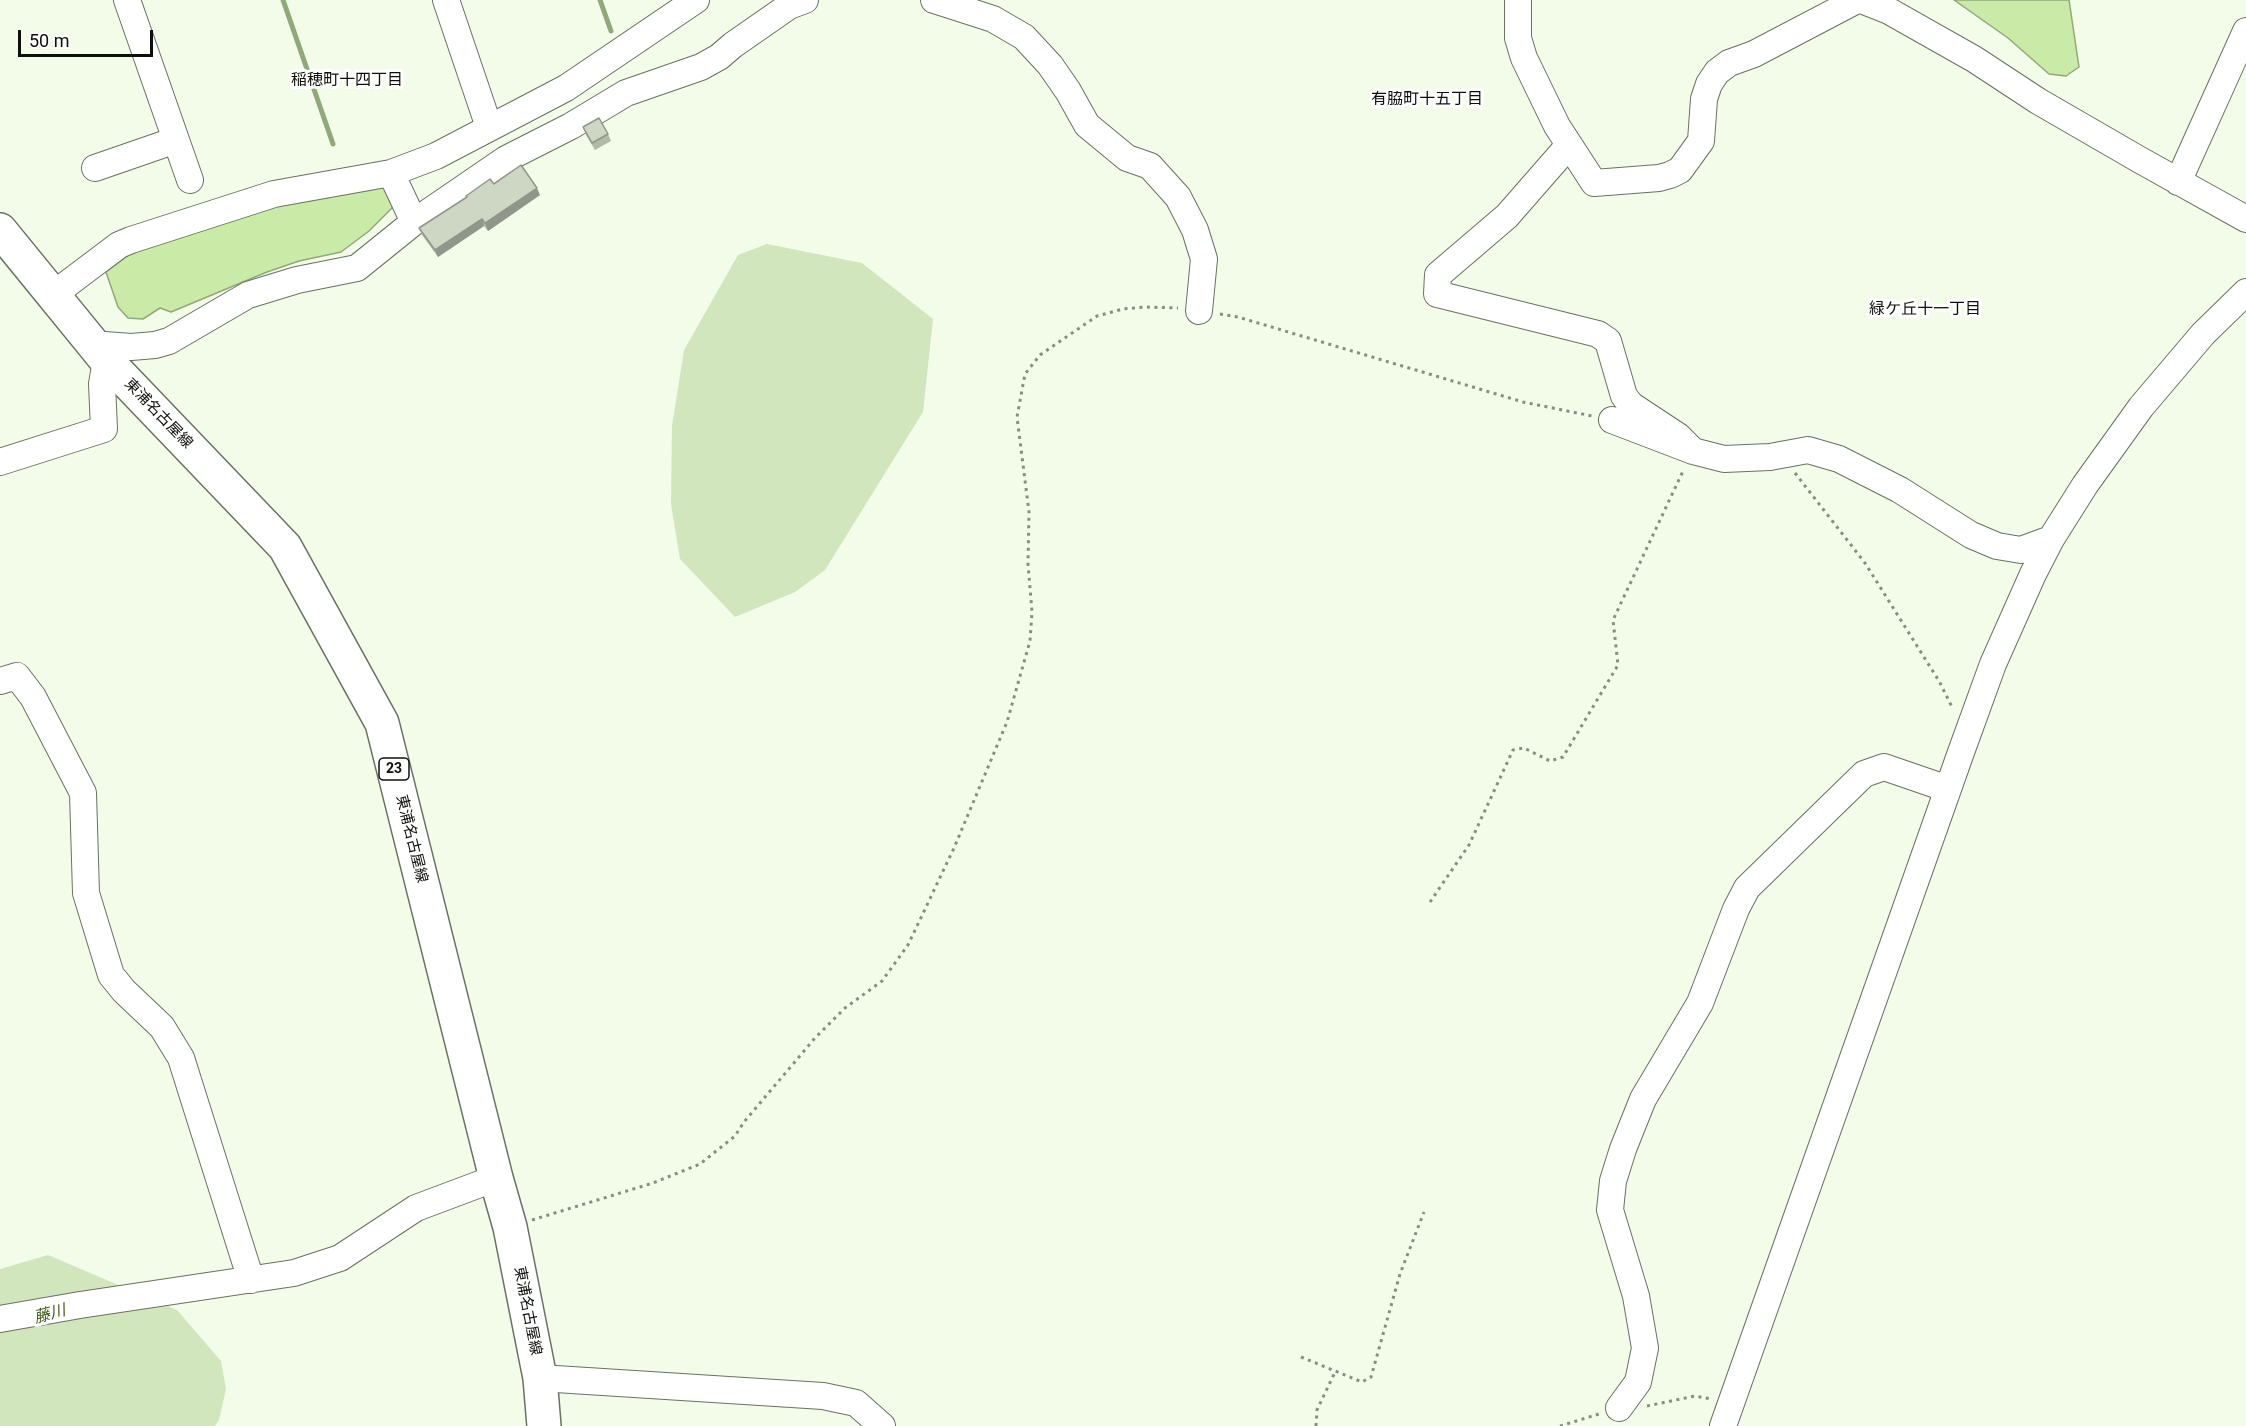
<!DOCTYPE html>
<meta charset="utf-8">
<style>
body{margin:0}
#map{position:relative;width:2246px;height:1426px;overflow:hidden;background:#f2fce9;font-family:Roboto,sans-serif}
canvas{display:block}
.scale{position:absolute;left:18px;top:30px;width:135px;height:27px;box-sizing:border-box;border:3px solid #0d100a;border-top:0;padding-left:8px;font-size:18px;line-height:21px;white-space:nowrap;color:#0d100a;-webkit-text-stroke:4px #fff;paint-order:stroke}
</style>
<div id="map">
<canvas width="2246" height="1426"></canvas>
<div class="scale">50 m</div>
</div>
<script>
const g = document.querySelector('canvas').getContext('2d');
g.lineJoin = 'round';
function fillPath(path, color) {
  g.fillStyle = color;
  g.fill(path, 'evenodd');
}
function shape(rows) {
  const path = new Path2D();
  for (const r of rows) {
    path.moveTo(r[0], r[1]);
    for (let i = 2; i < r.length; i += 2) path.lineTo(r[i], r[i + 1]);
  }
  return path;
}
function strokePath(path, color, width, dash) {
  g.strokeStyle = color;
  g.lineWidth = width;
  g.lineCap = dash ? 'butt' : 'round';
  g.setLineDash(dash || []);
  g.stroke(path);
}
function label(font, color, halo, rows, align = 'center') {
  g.font = font + ' Roboto,"Noto Sans JP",sans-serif';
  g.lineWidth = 6;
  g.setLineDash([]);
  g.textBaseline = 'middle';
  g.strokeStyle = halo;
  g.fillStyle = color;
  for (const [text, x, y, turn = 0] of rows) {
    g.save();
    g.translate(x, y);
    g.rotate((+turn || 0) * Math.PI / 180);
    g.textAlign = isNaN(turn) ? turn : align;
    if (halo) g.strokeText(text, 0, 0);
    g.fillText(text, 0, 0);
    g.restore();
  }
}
fillPath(shape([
 [767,244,862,263,933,319,923,412,825,570,795,592,735,617,680,559,671,504,672,426,684,350,738,255],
 [48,1255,177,1310,221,1361,226,1389,219,1420,215,1426,0,1426,0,1269]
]), '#d2e6bd');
const water = shape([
 [1954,0,2069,0,2079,67,2066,76,2049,74,2008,38,1954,0],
 [383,186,393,207,369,231,341,252,299,261,267,272,171,312,160,308,143,319,128,318,118,307,106,272,134,251,301,197,383,186]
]);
fillPath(water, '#caeaa8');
strokePath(water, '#91a979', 1.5);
strokePath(shape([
 [283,0,333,144],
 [600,0,611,31]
]), '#91a979', 5);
const minor = shape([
 [127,0,190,180],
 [446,0,489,127],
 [934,0,993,19,1024,37,1050,65,1068,91,1087,125,1127,158,1150,166,1178,197,1195,230,1204,259,1199,311],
 [1518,0,1518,38,1524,58,1557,126,1594,183,1659,178,1670,175,1680,170,1701,141,1704,99,1709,84,1717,72,1729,63,1754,54,1857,0],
 [1861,0,1889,11,1974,59,2038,101,2140,160,2246,219],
 [1569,145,1507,216,1438,275,1437,294,1598,334,1608,341,1624,396,1631,405,1678,436,1693,451],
 [95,168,176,140],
 [391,173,414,222],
 [2178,182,2246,31],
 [54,294,119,245,131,240,274,194,391,173,436,156,566,88,696,0],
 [91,344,131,347,155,345,169,341,248,295,297,280,357,268,414,222,506,159,571,126,626,93,701,67,719,57,733,45,789,6,805,0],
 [1612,420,1693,451,1724,459,1770,457,1808,450,1839,459,1900,490,1971,535,1997,546,2021,550,2051,539],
 [0,462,104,429,102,384,106,360],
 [0,681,17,676,33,697,83,793,86,893,111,975,124,991,162,1027,181,1058,251,1280],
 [0,1319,80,1305,294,1273,340,1258,416,1208,496,1178],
 [540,1378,823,1396,856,1403,882,1426],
 [1619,1408,1638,1382,1645,1348,1636,1296,1610,1210,1613,1181,1623,1149,1643,1099,1700,1003,1736,909,1747,888,1864,774,1884,767,1948,789],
 [1723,1426,1960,755,1993,664,2033,574,2051,539,2085,485,2141,407,2203,334,2246,292]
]);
const major = shape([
 [0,230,106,360,285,547,382,723,496,1178,510,1227,540,1378,544,1426]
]);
strokePath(minor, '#697261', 28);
strokePath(major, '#697261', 36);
strokePath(shape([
 [1220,314,1238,317,1523,402,1592,416],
 [1795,473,1865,563,1939,681,1953,709],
 [1430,902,1469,845,1513,750,1524,748,1550,761,1563,757,1618,665,1613,620,1684,469],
 [532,1220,653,1183,700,1164,735,1136,744,1122,815,1038,845,1008,882,981,908,945,954,848,1007,722,1030,641,1032,612,1028,564,1029,512,1017,417,1025,374,1040,355,1097,316,1123,309,1145,307,1178,308],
 [1301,1357,1362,1382,1371,1377,1400,1274,1424,1212],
 [1647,1406,1695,1396,1711,1399],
 [1316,1426,1317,1410,1335,1372],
 [1560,1426,1599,1414]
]), '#878e81', 3, [3, 4.5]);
strokePath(minor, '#fff', 26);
strokePath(major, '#fff', 33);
fillPath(shape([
 [583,127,608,134,611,141,595,150,586,135],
 [494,184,540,195,488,231,484,226,438,257,422,235,419,228]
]), '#b1b9a9');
fillPath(shape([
 [537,188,540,195,488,231,485,223],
 [482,219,484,226,438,257,435,250]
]), '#909689');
const building = shape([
 [599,118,608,134,592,143,583,127,599,118],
 [521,165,537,188,485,223,482,219,435,250,419,228,467,197,466,196,490,179,494,184,521,165]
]);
fillPath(building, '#ced7c4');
strokePath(building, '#909689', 1.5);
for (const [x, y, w] of [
 [394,769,30]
]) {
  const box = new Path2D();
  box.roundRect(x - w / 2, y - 11, w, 22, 4.5);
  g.fillStyle = '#fff';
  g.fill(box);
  strokePath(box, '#0d100a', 1.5);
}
label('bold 14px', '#0d100a', null, [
 ["23",394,769]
]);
label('15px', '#0d100a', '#fff', [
 ["東浦名古屋線",158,414,46],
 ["東浦名古屋線",411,839,76],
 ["東浦名古屋線",527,1311,79]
]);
label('16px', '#0d100a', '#fff', [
 ["稲穂町十四丁目",347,81],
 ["有脇町十五丁目",1427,100],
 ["緑ケ丘十一丁目",1925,310]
]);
label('italic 16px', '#3d5814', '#fff', [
 ["藤川",50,1315,-15]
]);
</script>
